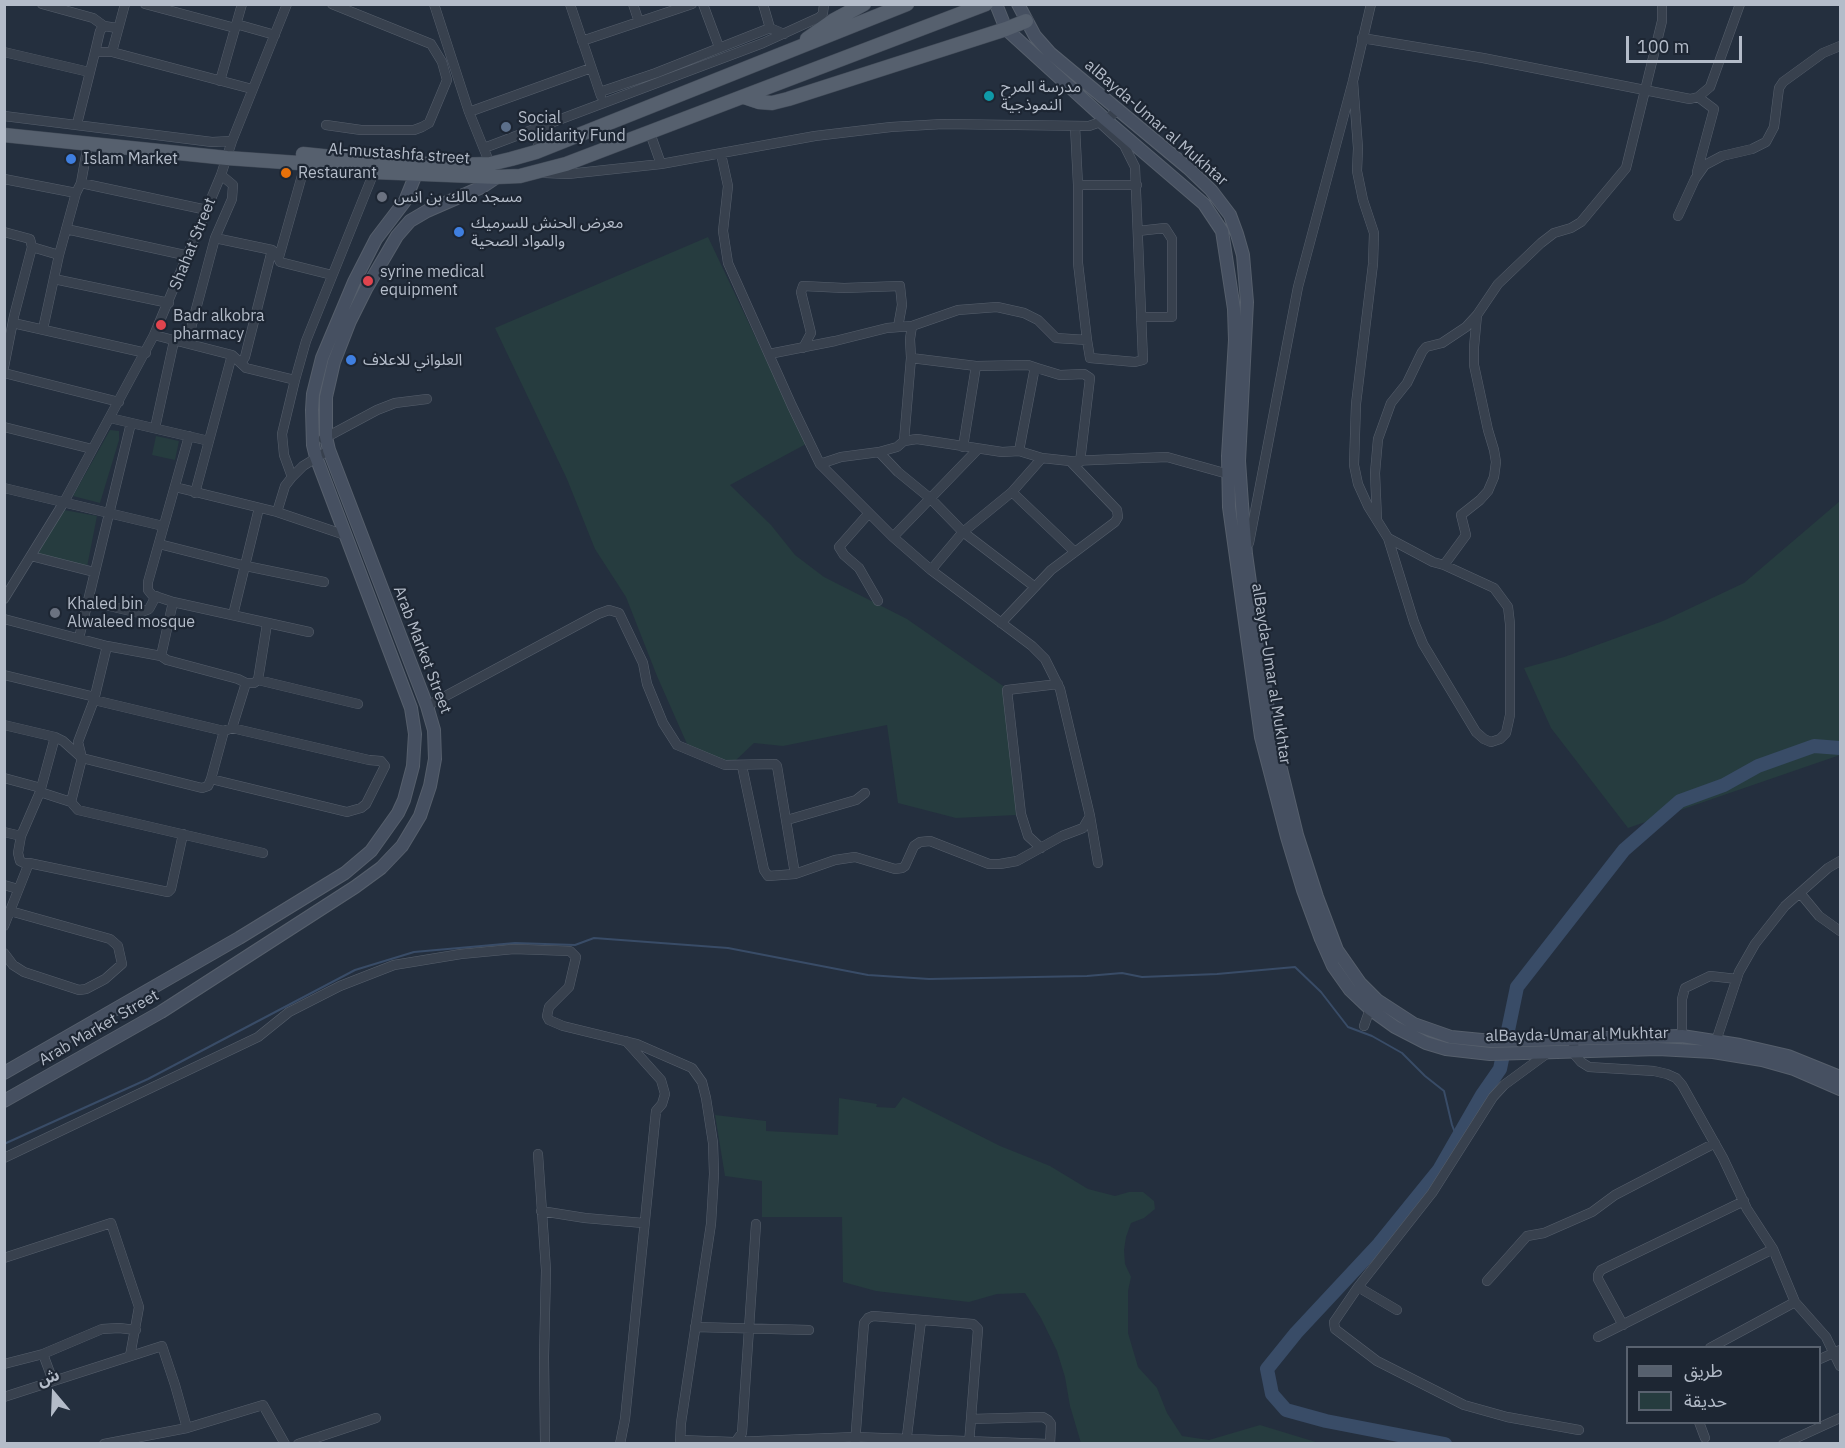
<!DOCTYPE html>
<meta charset="utf-8">
<style>
body{margin:0}
#map{position:relative;width:1845px;height:1448px;overflow:hidden;background:#242f3e;font-family:"IBM Plex Sans","Noto Sans Arabic",sans-serif}
canvas{display:block}
.frame{position:absolute;inset:0;border:6px solid #b4bcc9;pointer-events:none}
.legend{position:absolute;left:1626px;top:1346px;width:195px;height:78px;box-sizing:border-box;background:#1d2633;border:2px solid #59626f;margin:0;padding:8px 10px;list-style:none;font-size:18px;color:#b4bcc9}
.legend li{display:flex;align-items:center;gap:12px;height:30px}
.legend b{width:30px;border:2px solid #59626f}
.north{position:absolute;left:24px;top:1364px;width:60px;height:60px;-webkit-text-stroke:4px #1d2633;paint-order:stroke;rotate:341deg;font-size:16px;font-weight:700;line-height:24px;text-align:center;color:#b4bcc9}
.north::after{content:'';display:block;margin:auto;width:21px;height:27px;background:#b4bcc9;clip-path:polygon(50% 0,100% 100%,50% 72%,0 100%)}
.scale{position:absolute;left:1626px;top:36px;width:116px;height:27px;box-sizing:border-box;border:3px solid #b4bcc9;border-top:0;padding-left:8px;font-size:18px;line-height:21px;white-space:nowrap;color:#b4bcc9;-webkit-text-stroke:4px #1d2633;paint-order:stroke}
</style>
<div id="map">
<canvas width="1845" height="1448"></canvas>
<div class="frame"></div>
<ul class="legend">
<li><b style="height:8px;background:#56606e"></b>طريق</li>
<li><b style="height:16px;background:#263c3f"></b>حديقة</li>
</ul>
<div class="north">ش</div>
<div class="scale">100 m</div>
</div>
<script>
const g = document.querySelector('canvas').getContext('2d');
g.lineJoin = 'round';
function fillPath(path, color) {
  g.fillStyle = color;
  g.fill(path, 'evenodd');
}
function shape(rows) {
  const path = new Path2D();
  for (const r of rows) {
    path.moveTo(r[0], r[1]);
    for (let i = 2; i < r.length; i += 2) path.lineTo(r[i], r[i + 1]);
  }
  return path;
}
function strokePath(path, color, width, dash) {
  g.strokeStyle = color;
  g.lineWidth = width;
  g.lineCap = dash ? 'butt' : 'round';
  g.setLineDash(dash || []);
  g.stroke(path);
}
function label(font, color, halo, rows, align = 'center') {
  g.font = font + ' "IBM Plex Sans","Noto Sans Arabic",sans-serif';
  g.lineWidth = 4.5;
  g.setLineDash([]);
  g.textBaseline = 'middle';
  g.strokeStyle = halo;
  g.fillStyle = color;
  for (const [text, x, y, turn = 0] of rows) {
    g.save();
    g.translate(x, y);
    g.rotate((+turn || 0) * Math.PI / 180);
    g.textAlign = isNaN(turn) ? turn : align;
    if (halo) g.strokeText(text, 0, 0);
    g.fillText(text, 0, 0);
    g.restore();
  }
}
fillPath(shape([
 [708,237,806,444,730,485,771,525,795,555,824,577,907,619,1006,688,1016,815,956,818,898,803,887,725,783,746,754,743,735,761,725,761,687,744,657,676,626,597,595,549,567,479,495,328],
 [110,430,119,431,119,440,100,503,73,496],
 [156,436,179,441,175,460,152,455],
 [1840,501,1840,755,1628,828,1551,728,1524,668,1564,657,1663,621,1744,583],
 [64,510,97,516,87,567,36,554],
 [903,1097,1000,1146,1050,1166,1088,1189,1115,1196,1129,1192,1143,1192,1154,1201,1155,1209,1144,1218,1131,1223,1126,1237,1124,1250,1125,1264,1131,1277,1128,1291,1128,1333,1138,1367,1157,1388,1167,1413,1182,1436,1209,1440,1260,1425,1319,1443,1081,1443,1070,1406,1065,1377,1057,1351,1041,1318,1025,1293,997,1294,969,1302,876,1291,843,1282,842,1217,762,1217,762,1181,725,1176,715,1115,766,1121,766,1131,838,1135,839,1098,877,1104,876,1107,895,1108]
]), '#263c3f');
strokePath(shape([
 [4,1144,148,1079,355,970,414,952,515,943,575,945,594,938,728,948,868,975,929,979,1087,976,1122,973,1142,977,1217,974,1295,967,1321,992,1348,1027,1372,1036,1402,1053,1425,1076,1444,1091,1452,1125,1457,1138]
]), '#394c67', 2);
strokePath(shape([
 [1445,1444,1326,1421,1286,1410,1272,1394,1267,1369,1296,1333,1379,1244,1439,1170,1482,1095,1500,1069,1517,987,1624,850,1680,801,1724,785,1758,766,1814,746,1840,748]
]), '#394c67', 14);
const street = shape([
 [42,4,93,18,104,26],
 [145,4,235,28],
 [434,4,469,112,490,164],
 [570,4,601,96],
 [633,4,639,22],
 [703,4,719,47],
 [763,4,770,28],
 [236,24,275,35],
 [117,28,104,26,100,31,95,52,112,52,252,89],
 [1362,38,1483,58,1690,99,1698,97,1710,87,1740,4],
 [582,41,692,4],
 [4,52,89,72],
 [112,52,125,4],
 [220,81,242,4],
 [1353,81,1358,148,1357,171,1363,200,1374,233,1373,264,1356,404,1354,465,1358,484,1368,506,1388,538,1414,622,1423,644,1476,732,1484,739,1491,742,1500,739,1506,733,1510,715,1510,624,1508,607,1494,588,1444,565],
 [600,92,656,73,770,28,784,34],
 [469,112,591,68],
 [4,116,212,142,232,141],
 [77,124,95,52],
 [326,125,361,130,414,130,422,127,429,123,447,80,442,62,431,44,332,4],
 [1075,126,1078,185,1078,263,1087,340],
 [650,133,661,164],
 [484,148,763,43,820,17,823,13,824,4],
 [536,152,541,137,550,125],
 [721,154,728,186,723,231,728,263,792,406,820,464,893,537,931,570,1032,646,1045,659,1060,689,1090,816,1098,863],
 [1697,172,1714,109,1698,97],
 [545,173,568,174,661,164,815,136,891,127,943,124,1089,126,1106,120,1119,109],
 [4,179,76,193],
 [81,183,207,210],
 [1078,185,1137,185],
 [1678,216,1695,179,1705,165,1722,156,1752,149,1766,142,1774,127,1779,88,1783,82,1823,53,1840,46],
 [66,229,189,256],
 [1138,231,1165,228,1172,239,1172,317,1141,317],
 [4,232,30,239,32,247,59,255],
 [215,238,272,250,276,253,280,262,332,275],
 [279,257,303,172,313,164],
 [54,279,169,303],
 [13,323,146,353],
 [43,329,59,255,76,193,81,183,88,144],
 [154,335,232,355,246,368,295,380],
 [187,343,215,238,232,199,233,185,221,175],
 [803,348,811,333,801,292,803,286,844,288,900,286,902,305,898,327],
 [769,354,835,341,887,328,912,326,958,310,997,307,1024,313,1038,320,1056,338,1087,340,1090,358,1135,362,1143,360,1135,167,1124,145,1100,123],
 [911,358,976,366,1028,365,1037,368,1034,372,1019,451],
 [241,363,245,357,272,250],
 [4,367,14,316,32,247],
 [1037,368,1060,375,1084,374,1090,378,1080,462],
 [4,373,119,402],
 [110,418,209,441],
 [4,427,92,449],
 [155,428,174,341],
 [189,436,148,582,148,590,152,595,173,602,309,632],
 [323,439,377,410,395,403,427,399],
 [904,441,911,358,910,339,912,326],
 [963,447,976,366],
 [879,452,898,472,931,499,963,532,1035,587],
 [820,464,841,457,879,452,897,447,904,441,917,439,1002,452,1019,451,1042,458,1070,461,1167,457,1228,474],
 [292,477,284,455,282,434,295,380,306,341,374,172],
 [175,487,277,512,345,535],
 [4,488,163,526],
 [1012,492,1075,552],
 [195,493,232,355],
 [277,512,285,486,292,477,303,466,329,450],
 [869,513,839,547,844,555,859,568,878,601],
 [1377,519,1375,473,1378,439,1391,403,1407,383,1422,352,1426,347,1442,343,1466,327,1477,315,1498,284,1541,243,1554,233,1571,228,1581,222,1626,168,1662,21,1662,4],
 [893,537,978,449],
 [1388,538,1433,562,1444,565,1466,535,1461,515,1480,500,1488,491,1494,477,1496,462,1494,450,1488,430,1474,365,1474,347,1477,315],
 [1249,543,1298,287,1353,81,1371,4],
 [159,544,246,566,324,582],
 [31,556,94,572],
 [931,570,963,532,1012,492,1042,458],
 [4,599,64,502,154,335,221,175,232,141,287,4],
 [88,601,139,613,149,609,156,596],
 [233,615,259,508],
 [4,619,107,646],
 [1001,623,1051,570,1115,522,1118,517,1117,510,1070,461],
 [79,638,131,423],
 [161,656,173,602],
 [4,675,95,697],
 [258,680,267,624],
 [94,700,224,731,232,728,369,760,381,761,385,766,366,804,361,808,347,812,211,779],
 [427,706,598,614,609,610,619,613,643,663,647,684,663,723,677,745,725,765,775,764,777,766,795,874],
 [4,725,55,737,63,741,82,758,202,788,208,786,211,779,224,731],
 [232,728,246,683],
 [742,766,764,870,768,876,795,874,835,860,855,857,895,869,902,868,905,866,914,846,920,842,930,841,989,864,1000,864,1017,861,1062,836,1083,828,1090,816],
 [4,778,41,788],
 [40,792,71,802,78,810,263,853],
 [71,802,82,758,78,742,94,700,107,646,161,656,167,660,238,679,246,683,254,683,258,680,358,704],
 [787,820,856,800,865,793],
 [4,832,21,836],
 [1041,848,1028,836,1021,814,1007,690,1058,684],
 [29,863,168,892,171,889,183,834],
 [4,885,18,889],
 [1800,893,1819,916,1840,931],
 [4,926,29,863,24,863,20,861,18,853,21,836,40,792,55,737],
 [4,953,13,965,24,972,79,990,86,989,105,979,122,964,118,946,110,939,10,911],
 [1364,1026,1370,1009],
 [1682,1036,1682,999,1685,988,1710,976,1737,979],
 [1573,1039,1575,1055,1581,1062,1589,1067,1654,1071,1667,1074,1676,1078,1682,1085,1723,1158,1747,1209,1773,1249,1795,1302,1826,1337,1840,1366],
 [1714,1047,1739,972,1755,944,1785,906,1828,868,1840,861],
 [1549,1052,1504,1085,1493,1097,1432,1193,1358,1287,1334,1322,1335,1329,1377,1361,1464,1405,1507,1417,1579,1430],
 [538,1154,546,1270,544,1357,545,1444],
 [4,1158,258,1037,289,1012,340,986,394,965,461,954,514,949,570,951,576,957,569,987,549,1007,547,1016,549,1020,563,1026,637,1044,692,1068,702,1082,706,1098,713,1143,714,1174,711,1224,681,1423,680,1444],
 [541,1211,585,1218,643,1223],
 [4,1258,111,1223,139,1307,130,1356],
 [1487,1281,1527,1236,1544,1233,1592,1212,1615,1195,1715,1143],
 [1358,1287,1397,1310],
 [1623,1325,1598,1279,1598,1275,1601,1270,1744,1201],
 [695,1327,809,1330],
 [1598,1337,1773,1249],
 [1710,1348,1795,1302],
 [1820,1359,1840,1350],
 [4,1364,43,1354],
 [53,1381,43,1354,102,1329,119,1328,136,1330],
 [4,1397,162,1346,175,1385,187,1428],
 [971,1419,1043,1417,1048,1420,1051,1424,1050,1444],
 [1699,1422,1705,1438],
 [680,1440,734,1442,855,1437,1049,1444],
 [104,1444,187,1428,263,1405,285,1444],
 [298,1444,376,1418],
 [620,1444,625,1419,656,1111,662,1104,665,1094,661,1080,626,1041],
 [734,1444,742,1433,756,1224],
 [855,1444,864,1323,868,1318,873,1316,973,1324,978,1329,969,1444],
 [906,1444,921,1321],
 [1783,1444,1840,1418]
]);
const secondary = shape([
 [996,4,1006,29,1106,120,1204,204,1222,231,1234,309,1235,340,1228,456,1229,507,1261,737,1287,837,1303,890,1321,939,1333,966,1350,990,1370,1009,1395,1027,1426,1043,1446,1049,1490,1054,1658,1049,1713,1052,1762,1060,1794,1069,1840,1089],
 [1018,4,1035,36,1050,53,1188,168,1211,190,1230,215,1237,234,1243,255,1247,302,1239,461,1242,504,1246,554,1270,724,1297,835,1317,897,1337,950,1360,983,1377,1000,1414,1024,1451,1037,1492,1041,1682,1036,1740,1045,1788,1056,1840,1077],
 [4,1073,239,938,345,873,371,851,398,813,404,800,413,766,415,734,411,708,316,457,313,445,312,410,313,394,322,358,354,282,376,239,405,201,416,174,425,169],
 [4,1101,161,1012,355,887,381,868,402,846,420,816,430,786,435,759,434,730,427,706,329,450,326,437,326,397,334,362,350,321,366,289,397,236,410,221,427,211,482,187,497,177]
]);
const primary = shape([
 [807,39,834,20,864,4],
 [744,97,759,102,772,103,788,99,1006,29,1026,21],
 [4,135,227,158,313,164,374,172,497,177,520,176,566,164,986,4],
 [303,154,381,162,453,165,490,164,511,159,536,152,907,4]
]);
strokePath(street, '#565f6c', 10);
strokePath(secondary, '#565f6c', 14);
strokePath(primary, '#414a57', 15);
strokePath(street, '#38414e', 9);
strokePath(secondary, '#465061', 12);
strokePath(primary, '#56606e', 14);
for (const [x, y, r, color] of [
 [989,96,6,"#0f9aa8"],
 [506,127,6,"#5c6f8a"],
 [71,159,6,"#3f7fe0"],
 [286,173,6,"#e8710a"],
 [382,197,6,"#6b7280"],
 [459,232,6,"#3f7fe0"],
 [368,281,6,"#e0444e"],
 [161,325,6,"#e0444e"],
 [351,360,6,"#3f7fe0"],
 [55,613,6,"#6b7280"]
]) {
  const dot = new Path2D();
  dot.arc(x, y, r, 0, 2 * Math.PI);
  g.fillStyle = color;
  g.fill(dot);
  strokePath(dot, '#1d2633', 2);
}
label('16px', '#b4bcc9', '#1d2633', [
 ["مدرسة المرح",1001,87],
 ["النموذجية",1001,105],
 ["Social",518,118],
 ["Solidarity Fund",518,136],
 ["Islam Market",83,159],
 ["Restaurant",298,173],
 ["مسجد مالك بن انس",394,197],
 ["معرض الحنش للسرميك",471,223],
 ["والمواد الصحية",471,241],
 ["syrine medical",380,272],
 ["equipment",380,290],
 ["Badr alkobra",173,316],
 ["pharmacy",173,334],
 ["العلواني للاعلاف",363,360],
 ["Khaled bin",67,604],
 ["Alwaleed mosque",67,622]
], 'left');
label('16px', '#b4bcc9', '#1d2633', [
 ["alBayda-Umar al Mukhtar",1156,123,41],
 ["Al-mustashfa street",399,154,4],
 ["Shahat Street",193,244,-68],
 ["Arab Market Street",422,650,69],
 ["alBayda-Umar al Mukhtar",1271,674,81],
 ["Arab Market Street",99,1028,-30],
 ["alBayda-Umar al Mukhtar",1577,1035,-1]
]);
</script>
